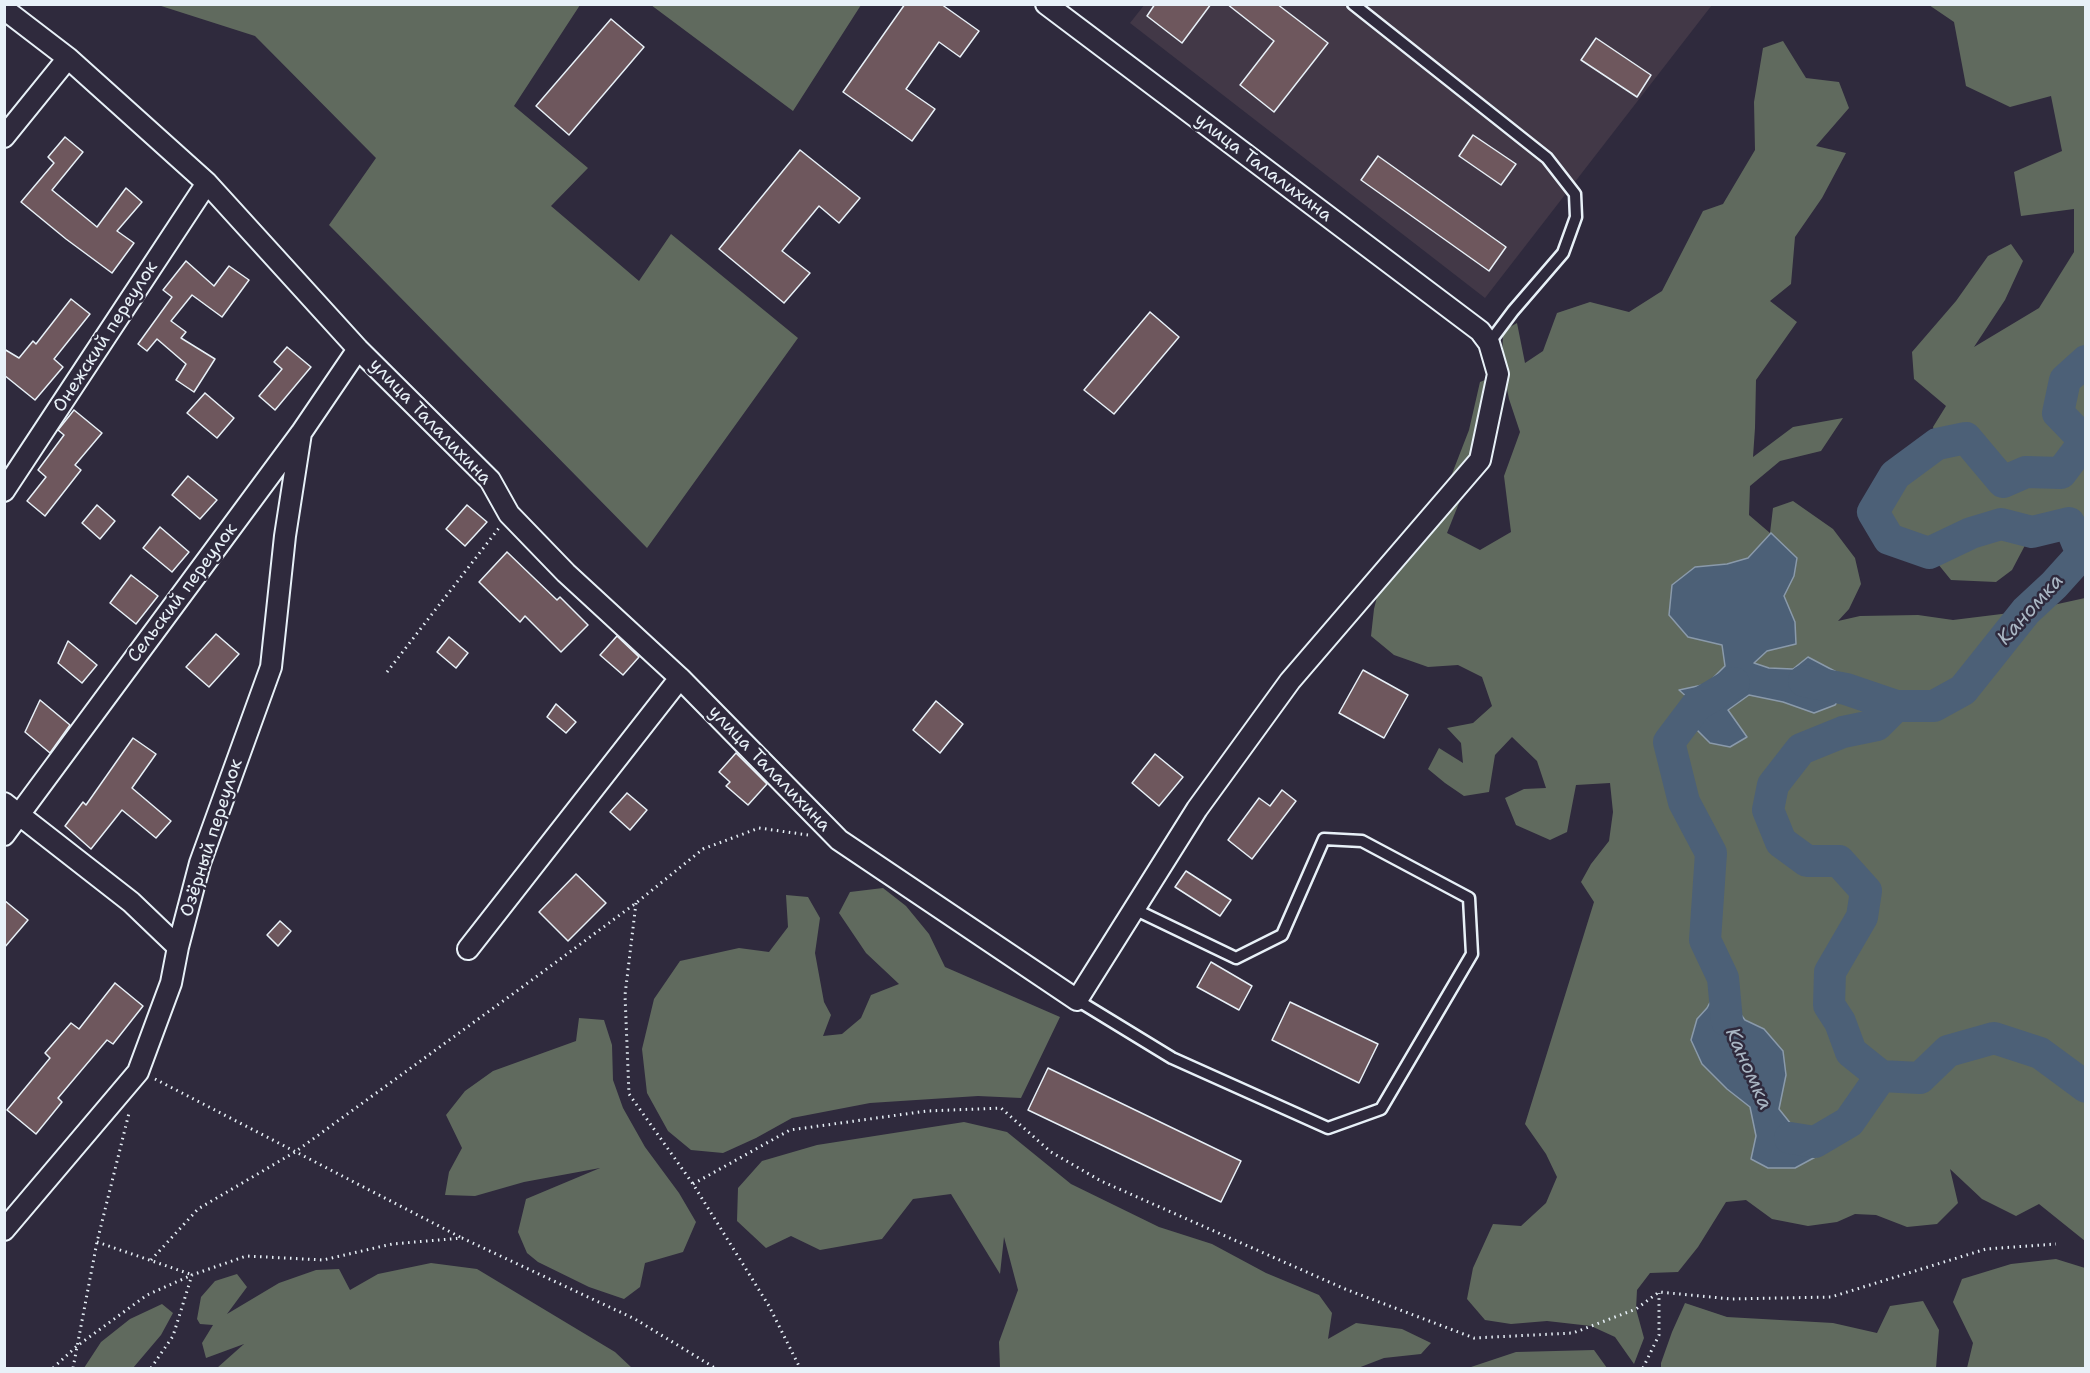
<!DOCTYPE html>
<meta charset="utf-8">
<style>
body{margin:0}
#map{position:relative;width:2090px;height:1373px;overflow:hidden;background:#2f2a3d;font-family:"Shantell Sans",sans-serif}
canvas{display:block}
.frame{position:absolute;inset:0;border:6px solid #e8f1f8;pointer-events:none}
</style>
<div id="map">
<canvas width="2090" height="1373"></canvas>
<div class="frame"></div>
</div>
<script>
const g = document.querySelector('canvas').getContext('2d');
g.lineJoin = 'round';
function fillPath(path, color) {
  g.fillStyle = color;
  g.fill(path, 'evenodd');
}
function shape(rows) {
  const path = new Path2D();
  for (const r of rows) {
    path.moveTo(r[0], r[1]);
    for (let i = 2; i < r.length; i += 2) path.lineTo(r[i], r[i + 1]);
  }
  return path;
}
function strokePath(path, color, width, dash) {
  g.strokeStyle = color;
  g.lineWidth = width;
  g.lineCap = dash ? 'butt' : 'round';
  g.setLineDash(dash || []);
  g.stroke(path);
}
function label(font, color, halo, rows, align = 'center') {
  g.font = font + ' "Shantell Sans",sans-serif';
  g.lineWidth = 5;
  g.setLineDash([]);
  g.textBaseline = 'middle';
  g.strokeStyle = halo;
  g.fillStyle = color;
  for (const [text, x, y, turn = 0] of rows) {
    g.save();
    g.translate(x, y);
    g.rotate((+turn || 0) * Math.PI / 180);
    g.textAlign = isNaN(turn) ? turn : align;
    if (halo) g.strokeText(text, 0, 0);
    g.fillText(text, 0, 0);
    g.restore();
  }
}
fillPath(shape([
 [1145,4,1712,5,1485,298,1130,23]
]), '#423847');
fillPath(shape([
 [158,5,580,5,514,106,588,168,551,206,639,281,671,234,798,338,647,548,329,225,376,158,255,36],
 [651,5,861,5,793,111],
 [1929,5,2085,5,2085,555,2082,554,2069,523,2032,532,2012,570,1996,582,1951,580,1929,553,1889,539,1873,512,1895,475,1937,444,1933,427,1946,406,1914,379,1912,352,1956,301,1988,256,2011,244,2023,261,2005,300,1974,347,2039,308,2074,252,2074,209,2021,216,2014,172,2062,151,2051,96,2010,107,1966,86,1954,22],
 [1783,41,1806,78,1839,82,1849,108,1816,146,1846,153,1822,198,1795,237,1791,284,1770,301,1797,322,1756,380,1755,428,1753,457,1793,427,1843,418,1821,451,1780,461,1750,486,1749,515,1770,533,1773,508,1793,501,1833,529,1855,558,1861,584,1849,609,1838,621,1860,616,1918,615,1953,620,2026,611,2085,598,2085,1241,2039,1204,2016,1216,1982,1199,1950,1169,1958,1203,1937,1224,1907,1227,1876,1215,1855,1214,1837,1222,1808,1226,1772,1219,1746,1200,1726,1202,1698,1247,1678,1272,1650,1273,1637,1290,1636,1309,1644,1338,1634,1364,1615,1337,1591,1326,1547,1321,1511,1324,1485,1320,1467,1299,1473,1268,1493,1224,1521,1226,1546,1203,1557,1177,1546,1154,1525,1124,1594,902,1581,882,1591,864,1609,841,1613,812,1610,783,1576,785,1567,832,1550,840,1516,825,1505,798,1524,789,1546,788,1537,761,1512,737,1495,755,1489,792,1464,796,1445,783,1428,769,1439,748,1463,763,1461,743,1447,728,1473,723,1492,706,1482,677,1458,665,1428,667,1394,655,1371,636,1374,609,1382,577,1450,479,1469,430,1480,382,1490,378,1463,493,1447,533,1480,550,1511,532,1504,476,1520,432,1509,399,1502,365,1503,331,1517,323,1525,363,1543,351,1557,313,1590,302,1629,312,1662,291,1703,211,1723,204,1755,150,1754,102,1763,48],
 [883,888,906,906,929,934,945,967,1060,1017,1021,1098,978,1096,870,1103,792,1118,756,1138,723,1153,691,1150,668,1131,647,1093,642,1049,654,999,680,961,739,948,769,952,788,927,786,895,808,897,820,918,815,953,824,1002,831,1015,823,1036,842,1034,861,1018,871,995,899,984,866,953,839,913,850,892],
 [579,1018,604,1020,612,1045,613,1080,623,1108,645,1147,679,1193,696,1222,683,1252,645,1263,640,1287,624,1299,589,1287,538,1262,527,1253,518,1232,526,1199,600,1168,524,1182,475,1196,445,1195,449,1172,462,1148,446,1115,465,1091,493,1071,576,1041],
 [964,1122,1007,1132,1071,1184,1159,1227,1212,1244,1266,1273,1319,1295,1332,1313,1328,1339,1356,1323,1402,1329,1431,1343,1421,1354,1384,1358,1358,1368,1000,1368,999,1342,1018,1290,1004,1237,1000,1274,951,1194,913,1199,882,1239,820,1250,791,1236,766,1248,737,1221,738,1188,762,1161,817,1145],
 [2056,1259,2085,1268,2085,1368,1967,1368,1973,1343,1953,1302,1962,1279,2011,1264],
 [431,1263,477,1269,615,1352,632,1368,217,1368,244,1344,206,1358,202,1343,213,1325,200,1324,197,1319,201,1297,215,1281,237,1274,247,1287,227,1314,279,1283,316,1270,339,1269,350,1290,378,1274],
 [1923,1301,1939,1330,1936,1368,1661,1368,1661,1363,1672,1332,1685,1303,1727,1317,1833,1323,1877,1333,1890,1306],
 [162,1304,173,1313,161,1335,133,1368,84,1368,101,1342,130,1319],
 [1594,1350,1607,1368,1468,1368,1516,1352]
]), '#606a5e');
const water = shape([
 [1771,533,1797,558,1794,576,1784,596,1795,622,1796,644,1767,651,1754,663,1769,668,1793,669,1808,657,1844,676,1846,689,1835,705,1814,713,1783,702,1749,695,1728,710,1747,737,1730,747,1710,743,1696,729,1696,705,1679,690,1707,684,1725,666,1722,645,1688,637,1669,615,1672,585,1695,567,1727,564,1748,558,1771,533],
 [1723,978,1733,1004,1745,1020,1764,1029,1783,1051,1786,1075,1779,1109,1791,1124,1813,1132,1831,1133,1821,1154,1795,1168,1768,1168,1751,1159,1756,1136,1750,1107,1727,1089,1702,1064,1691,1040,1697,1019,1707,1008,1723,978]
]);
fillPath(water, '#4c6077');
strokePath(water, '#8a9aab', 1.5);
strokePath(shape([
 [2086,361,2065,380,2058,413,2085,441,2061,473,2026,472,2003,482,1966,438,1937,444,1895,475,1873,512,1889,539,1929,553,1971,533,2001,524,2032,532,2069,523,2082,554,2054,585,2026,611,1963,690,1934,706,1896,706,1877,725,1843,732,1801,749,1773,785,1768,810,1781,842,1807,861,1839,861,1866,891,1862,917,1830,972,1829,1005,1840,1022,1851,1052,1881,1076,1920,1078,1948,1051,1994,1038,2040,1053,2086,1087],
 [1804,681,1846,689,1896,706],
 [1727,1021,1723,978,1705,940,1711,853,1684,802,1669,742,1697,705,1734,683],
 [1790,1138,1815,1142,1849,1122,1881,1076]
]), '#4c6077', 32);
const building = shape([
 [905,4,941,4,979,31,960,57,939,42,906,89,935,109,912,141,843,92,905,4],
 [1155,4,1211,4,1182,43,1147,16,1155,4],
 [1227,4,1277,4,1328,43,1274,112,1240,85,1274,41,1227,4],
 [611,19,644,47,569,135,536,106,611,19],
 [1596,38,1651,75,1637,97,1581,60,1596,38],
 [1473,135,1516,164,1501,185,1459,156,1473,135],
 [65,137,83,152,52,190,97,227,126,188,142,202,117,231,134,243,112,273,66,239,21,202,54,163,48,157,65,137],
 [800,150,860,198,839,223,819,206,782,251,810,273,784,303,719,249,800,150],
 [1378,156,1506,247,1489,271,1361,180,1378,156],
 [186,261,214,286,229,266,249,280,222,317,192,295,171,321,186,332,181,338,215,359,194,392,176,380,186,364,157,339,147,351,138,344,172,297,163,290,186,261],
 [71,299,90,314,54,359,63,367,35,400,4,375,4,349,19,358,33,341,36,344,71,299],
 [1150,312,1179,337,1114,414,1084,390,1150,312],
 [287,347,311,367,275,410,259,396,282,369,274,362,287,347],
 [205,393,234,418,217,438,187,413,205,393],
 [74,410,102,433,75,465,81,470,45,516,27,501,46,477,38,470,64,435,58,430,74,410],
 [188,476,217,500,200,519,172,495,188,476],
 [97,505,115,521,100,539,82,523,97,505],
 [467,505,487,522,465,546,446,529,467,505],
 [160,527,189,552,172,572,143,548,160,527],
 [507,552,557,600,560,597,588,625,561,652,525,616,520,622,479,582,507,552],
 [131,575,158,596,136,624,110,603,131,575],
 [216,634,239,654,209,687,186,667,216,634],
 [617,636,639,657,623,675,600,655,617,636],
 [449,637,468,653,456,668,437,652,449,637],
 [68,641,97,665,82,683,58,663,68,641],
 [1363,670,1408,695,1384,738,1339,713,1363,670],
 [40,700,70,725,50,753,25,732,40,700],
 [936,701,963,724,940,753,913,730,936,701],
 [556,704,576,722,566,733,547,717,556,704],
 [133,738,156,754,132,788,171,821,156,838,122,810,91,849,65,826,83,802,86,805,133,738],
 [736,753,767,784,748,805,726,786,730,782,719,772,736,753],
 [1155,754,1183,777,1159,806,1132,783,1155,754],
 [1282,790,1296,801,1252,859,1228,840,1259,798,1270,806,1282,790],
 [627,793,647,810,630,830,610,812,627,793],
 [1186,871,1231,900,1220,916,1175,887,1186,871],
 [576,874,606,903,568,941,539,912,576,874],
 [4,900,28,920,4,948,4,900],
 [280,921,291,931,278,946,267,935,280,921],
 [1211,962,1252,986,1239,1010,1197,987,1211,962],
 [115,983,143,1006,113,1044,107,1040,58,1098,62,1102,36,1134,7,1110,50,1058,45,1053,71,1023,79,1029,115,983],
 [1290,1002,1378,1044,1359,1083,1272,1040,1290,1002],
 [1048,1068,1241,1161,1221,1202,1028,1110,1048,1068]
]);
fillPath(building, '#6e575d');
strokePath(building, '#e8f1f8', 1.5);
const lane = shape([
 [1353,4,1547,158,1575,194,1576,217,1563,253,1513,311,1489,343],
 [1077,1000,1172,1058,1328,1128,1381,1109,1472,954,1469,898,1362,841,1324,839,1282,935,1236,958,1134,909]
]);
const street = shape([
 [4,9,68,58,207,183,358,349,490,480,509,514,566,573,680,678,839,840,1077,1000,1197,809,1290,681,1480,460,1498,374,1489,343,1480,331,1046,4],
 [4,137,68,58],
 [4,491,207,183],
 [4,803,131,902,178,947],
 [4,835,301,433,358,349],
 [468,949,680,678],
 [4,1230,138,1072,171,983,178,947,200,863,271,667,285,536,301,433]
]);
strokePath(lane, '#e8f1f8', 15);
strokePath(street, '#e8f1f8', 24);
strokePath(shape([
 [387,672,499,528],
 [636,903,625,995,629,1094,693,1184,769,1306,800,1368],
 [155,1079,462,1238],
 [693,1184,790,1130,927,1111,1001,1108,1051,1152,1101,1181,1345,1289,1474,1338,1573,1333,1636,1309,1659,1292,1731,1299,1831,1297,1986,1249,2056,1244],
 [97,1242,190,1274],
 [151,1260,198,1209,295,1152,521,988,636,903,703,849,759,828,808,835],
 [53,1368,77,1346,147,1295,192,1275],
 [73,1368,97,1242,129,1113],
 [151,1368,173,1336,192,1275,246,1256,323,1260,392,1244,462,1238,635,1319,715,1368],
 [1643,1368,1659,1335,1659,1293]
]), '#e8f1f8', 3, [1.5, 4.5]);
strokePath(lane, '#2f2a3d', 10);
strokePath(street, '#2f2a3d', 20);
label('18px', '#e8f1f8', '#2f2a3d', [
 ["улица Талалихина",1263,168,37],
 ["Онежский переулок",106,337,-57],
 ["улица Талалихина",430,422,46],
 ["Сельский переулок",183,593,-53],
 ["улица Талалихина",769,769,46],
 ["Озёрный переулок",212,838,-72]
]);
label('italic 20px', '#aab7c4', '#2f2a3d', [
 ["Каномка",2031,610,-48],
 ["Каномка",1748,1069,66]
]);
</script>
